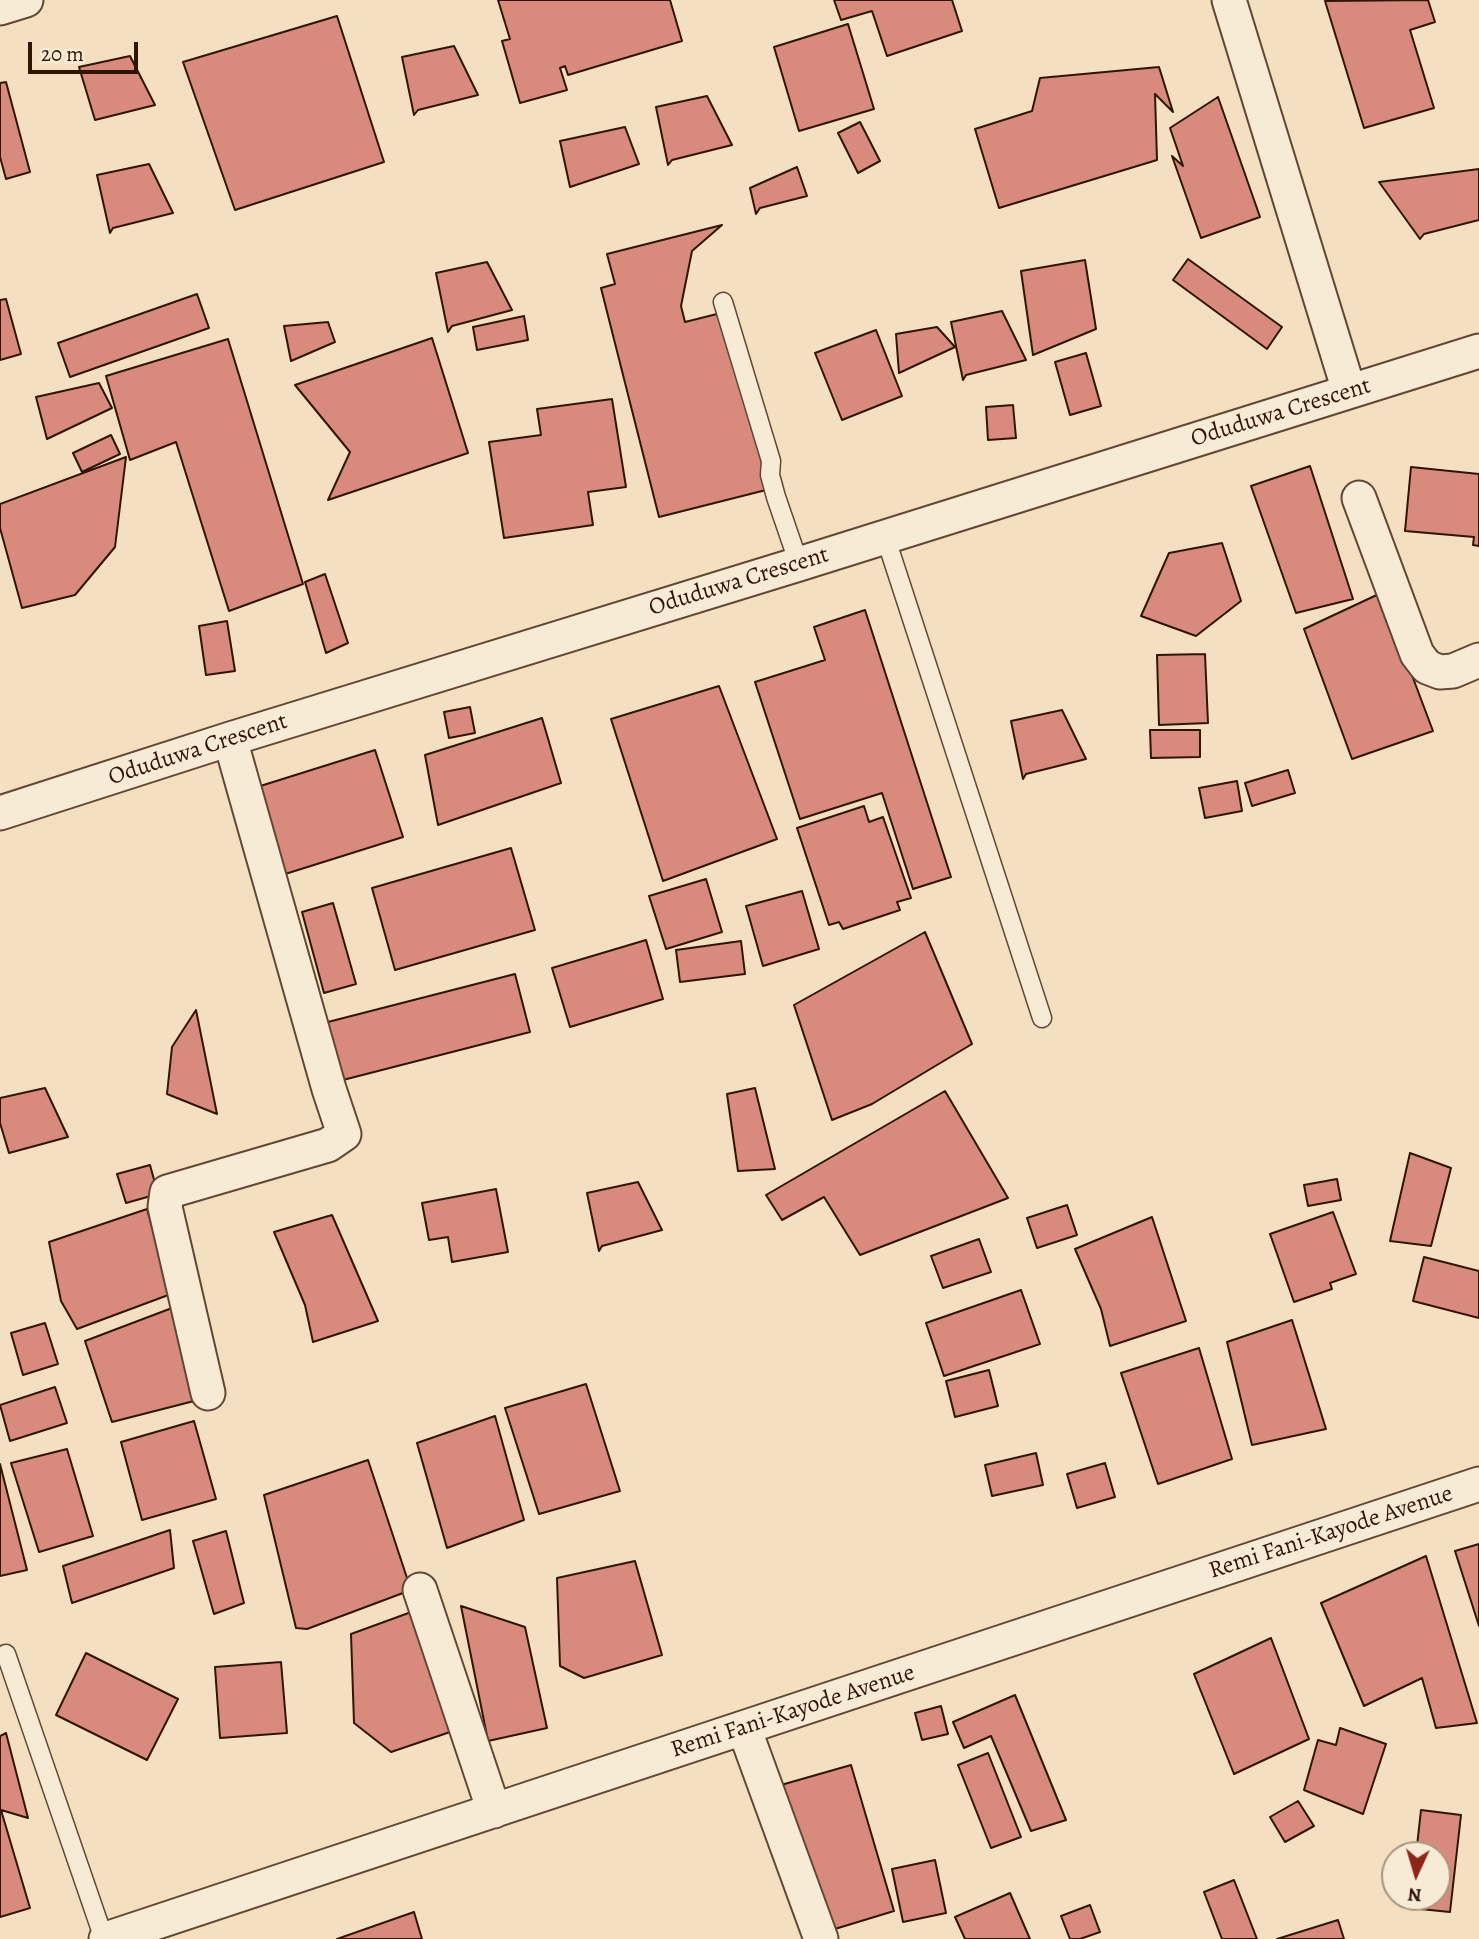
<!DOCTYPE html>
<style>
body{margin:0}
#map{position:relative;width:1479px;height:1939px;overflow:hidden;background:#f4e0c0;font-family:Alegreya,serif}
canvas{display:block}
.north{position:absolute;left:1381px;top:1841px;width:70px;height:70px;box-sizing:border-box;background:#f8ebd6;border:2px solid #a89582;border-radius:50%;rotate:184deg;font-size:19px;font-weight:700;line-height:28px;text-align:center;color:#301505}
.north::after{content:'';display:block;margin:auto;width:24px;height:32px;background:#8f2418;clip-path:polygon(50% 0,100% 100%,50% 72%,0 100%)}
.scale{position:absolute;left:28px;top:42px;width:110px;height:32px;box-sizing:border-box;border:4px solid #301505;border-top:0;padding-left:9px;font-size:21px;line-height:24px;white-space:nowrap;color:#301505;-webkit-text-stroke:5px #f8ebd6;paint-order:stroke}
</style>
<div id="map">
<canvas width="1479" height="1939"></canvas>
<div class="north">N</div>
<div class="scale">20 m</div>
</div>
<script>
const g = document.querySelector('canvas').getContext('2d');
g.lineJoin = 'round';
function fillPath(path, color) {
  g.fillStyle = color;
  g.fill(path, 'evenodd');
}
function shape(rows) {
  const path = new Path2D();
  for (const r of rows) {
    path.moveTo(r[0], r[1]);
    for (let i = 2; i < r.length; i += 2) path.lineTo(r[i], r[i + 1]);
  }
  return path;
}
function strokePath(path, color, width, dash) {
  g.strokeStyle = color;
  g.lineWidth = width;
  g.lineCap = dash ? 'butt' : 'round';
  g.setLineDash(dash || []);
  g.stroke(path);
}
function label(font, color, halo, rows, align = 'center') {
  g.font = font + ' Alegreya,serif';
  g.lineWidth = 6;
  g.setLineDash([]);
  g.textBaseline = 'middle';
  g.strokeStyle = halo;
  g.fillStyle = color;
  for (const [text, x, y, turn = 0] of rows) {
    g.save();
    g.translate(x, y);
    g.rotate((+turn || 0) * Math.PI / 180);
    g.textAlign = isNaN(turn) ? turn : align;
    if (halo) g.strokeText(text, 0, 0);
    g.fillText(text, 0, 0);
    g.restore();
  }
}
const building = shape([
 [498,0,670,0,682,41,568,75,565,66,560,68,567,90,520,103,502,41,510,39,498,0],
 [834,0,952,0,962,31,887,56,872,11,841,20,834,0],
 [1428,0,1435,22,1410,30,1434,108,1364,128,1325,1,1428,0],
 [337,16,384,162,235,210,183,62,337,16],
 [848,24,874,109,799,131,774,47,848,24],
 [454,46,478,95,418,110,414,115,402,57,454,46],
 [130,56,155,105,95,120,79,67,130,56],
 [1159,67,1173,112,1155,94,1157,160,999,208,975,129,1032,111,1040,78,1159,67],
 [6,82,30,172,6,179,0,157,0,83,6,82],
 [707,96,732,145,672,160,668,165,656,107,707,96],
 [1218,97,1260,217,1201,238,1172,156,1183,166,1170,128,1218,97],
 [860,122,880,161,858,173,838,133,860,122],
 [625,127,639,164,570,187,560,141,625,127],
 [149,164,173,213,113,228,110,233,97,175,149,164],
 [797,167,807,196,760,208,756,214,750,188,797,167],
 [1479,169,1479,220,1424,234,1420,239,1379,182,1479,169],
 [722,225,692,251,681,306,685,322,725,312,770,489,659,517,601,288,615,284,607,254,722,225],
 [1188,259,1282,327,1267,349,1173,280,1188,259],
 [1085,260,1096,329,1033,355,1021,271,1085,260],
 [487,262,512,310,452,326,448,332,436,273,487,262],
 [197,294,209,328,70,377,58,343,197,294],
 [6,299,21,354,0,360,0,300,6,299],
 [1002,311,1026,360,966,375,963,380,951,322,1002,311],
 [524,316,528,340,477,350,473,327,524,316],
 [328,322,335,342,291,361,284,326,328,322],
 [937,327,955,347,899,373,896,334,937,327],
 [876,330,902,396,842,420,815,353,876,330],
 [432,338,468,453,328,500,350,452,295,385,432,338],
 [228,339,303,584,229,611,176,442,130,460,106,376,228,339],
 [1086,353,1101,406,1070,415,1055,362,1086,353],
 [99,383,112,408,47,439,36,397,99,383],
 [612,399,626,487,588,492,593,525,504,538,489,442,541,435,537,409,612,399],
 [1013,405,1016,438,988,440,986,407,1013,405],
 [111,435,120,454,82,472,73,453,111,435],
 [126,457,115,547,75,595,22,608,0,528,0,504,126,457],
 [1310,466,1353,599,1296,613,1251,486,1310,466],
 [1411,467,1479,474,1479,546,1473,545,1474,537,1405,531,1411,467],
 [1222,543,1241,601,1196,636,1141,616,1169,553,1222,543],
 [325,574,348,643,326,653,305,582,325,574],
 [1381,593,1433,731,1352,759,1304,629,1381,593],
 [865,610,951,877,913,889,882,793,800,819,755,682,825,660,814,627,865,610],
 [227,621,235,671,206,675,199,626,227,621],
 [1205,654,1208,723,1159,725,1157,655,1205,654],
 [719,686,777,839,663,881,611,719,719,686],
 [470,707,475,733,449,738,444,712,470,707],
 [1062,710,1086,759,1026,774,1023,779,1011,721,1062,710],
 [542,718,561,783,438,825,425,755,542,718],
 [1150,730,1200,730,1200,757,1151,758,1150,730],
 [375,750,403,837,282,875,254,788,375,750],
 [1288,770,1295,793,1252,806,1245,783,1288,770],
 [1237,781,1242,811,1205,818,1199,788,1237,781],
 [864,806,869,822,883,817,911,898,897,902,900,910,843,929,839,922,829,925,797,828,864,806],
 [511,848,535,930,395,970,372,888,511,848],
 [706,879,722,932,666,949,649,896,706,879],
 [802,891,819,949,763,966,746,906,802,891],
 [333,903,356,984,324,993,302,912,333,903],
 [925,932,972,1044,872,1104,832,1120,794,1005,925,932],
 [646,940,663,999,570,1027,552,968,646,940],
 [741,941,745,974,680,982,676,950,741,941],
 [515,974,530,1032,339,1081,324,1023,515,974],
 [196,1010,217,1114,167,1094,172,1047,196,1010],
 [45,1088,68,1137,9,1153,0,1123,0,1098,45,1088],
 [755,1088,775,1169,738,1171,727,1094,755,1088],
 [945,1091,1008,1198,860,1255,824,1197,782,1220,766,1195,945,1091],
 [1410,1153,1451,1168,1431,1246,1390,1241,1410,1153],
 [150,1165,158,1194,126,1203,117,1174,150,1165],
 [1337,1179,1341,1200,1308,1206,1304,1185,1337,1179],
 [638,1182,662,1230,602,1246,599,1251,587,1193,638,1182],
 [496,1189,508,1252,452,1262,448,1237,429,1240,422,1203,496,1189],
 [1067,1205,1077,1235,1037,1248,1027,1218,1067,1205],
 [147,1209,171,1294,77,1329,61,1301,49,1242,147,1209],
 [1333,1212,1356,1274,1330,1283,1332,1289,1294,1302,1270,1234,1333,1212],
 [332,1215,378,1321,313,1342,305,1305,274,1232,332,1215],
 [1152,1217,1186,1321,1110,1346,1101,1309,1075,1249,1152,1217],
 [979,1239,991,1272,943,1288,931,1256,979,1239],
 [1424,1257,1479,1271,1479,1318,1413,1301,1424,1257],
 [1021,1290,1040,1344,944,1376,926,1323,1021,1290],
 [172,1308,198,1400,112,1422,85,1341,172,1308],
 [1292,1320,1326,1429,1252,1445,1227,1342,1292,1320],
 [45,1323,58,1364,23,1375,11,1333,45,1323],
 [1199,1348,1232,1459,1158,1484,1121,1373,1199,1348],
 [989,1370,998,1406,955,1417,946,1381,989,1370],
 [586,1384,620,1491,539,1514,505,1408,586,1384],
 [55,1387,67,1423,10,1441,0,1405,55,1387],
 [495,1416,524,1520,447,1548,417,1443,495,1416],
 [194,1421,216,1499,142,1520,121,1442,194,1421],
 [67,1449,93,1536,39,1552,11,1463,67,1449],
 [1036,1453,1043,1485,992,1496,985,1465,1036,1453],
 [368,1460,411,1590,307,1629,296,1628,264,1495,368,1460],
 [1105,1463,1115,1497,1077,1508,1067,1474,1105,1463],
 [0,1464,27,1570,0,1576,0,1464],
 [170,1530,174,1568,72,1603,63,1566,170,1530],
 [226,1531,244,1603,214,1614,193,1541,226,1531],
 [1479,1544,1479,1626,1455,1551,1479,1544],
 [1426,1556,1477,1723,1436,1728,1422,1678,1364,1706,1321,1603,1426,1556],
 [635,1561,662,1655,584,1678,560,1666,557,1578,635,1561],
 [461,1606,525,1627,547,1728,488,1741,461,1606],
 [425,1607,459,1729,391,1752,354,1723,351,1634,425,1607],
 [1271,1638,1309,1739,1234,1774,1194,1674,1271,1638],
 [86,1653,178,1699,147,1760,56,1715,86,1653],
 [281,1662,287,1733,220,1738,215,1667,281,1662],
 [1015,1695,1066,1820,1031,1831,991,1736,964,1748,953,1722,1015,1695],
 [941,1706,948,1734,922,1740,915,1713,941,1706],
 [1340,1728,1386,1744,1363,1814,1304,1790,1318,1740,1336,1745,1340,1728],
 [6,1733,28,1818,1,1810,30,1908,0,1917,0,1736,6,1733],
 [988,1753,1021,1837,991,1848,958,1765,988,1753],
 [851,1765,894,1911,825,1932,781,1785,851,1765],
 [1298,1801,1314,1826,1285,1842,1270,1817,1298,1801],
 [1421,1810,1461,1815,1450,1912,1410,1908,1411,1897,1437,1897,1437,1855,1416,1855,1421,1810],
 [935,1860,946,1913,903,1922,892,1869,935,1860],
 [1234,1880,1257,1939,1222,1939,1204,1892,1234,1880],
 [1010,1893,1030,1939,965,1939,955,1917,1010,1893],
 [1090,1905,1100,1932,1080,1939,1070,1939,1061,1916,1090,1905],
 [414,1912,422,1939,337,1939,414,1912],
 [1338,1920,1344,1939,1277,1939,1338,1920]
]);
fillPath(building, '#d88a7d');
strokePath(building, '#301505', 2);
const lane = shape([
 [723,302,771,461,770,475,776,497,799,564],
 [885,536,1042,1018],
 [6,1654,104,1939]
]);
const street = shape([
 [1229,0,1349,391],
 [0,8,26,0],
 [1359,498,1417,654,1427,667,1440,672,1453,671,1479,660],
 [0,813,230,739,799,564,1479,351],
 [208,1393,165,1207,167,1192,328,1145,344,1134,329,1089,230,739],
 [420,1590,494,1811],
 [744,1728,821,1939],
 [106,1939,1479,1484]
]);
strokePath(lane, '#614834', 21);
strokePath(street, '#614834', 37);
strokePath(lane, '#f8ebd6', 18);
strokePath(street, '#f8ebd6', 33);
label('24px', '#301505', '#f8ebd6', [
 ["Oduduwa Crescent",1281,413,-17],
 ["Oduduwa Crescent",739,582,-17],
 ["Oduduwa Crescent",198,750,-18],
 ["Remi Fani-Kayode Avenue",1331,1533,-18],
 ["Remi Fani-Kayode Avenue",793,1712,-18]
]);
</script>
